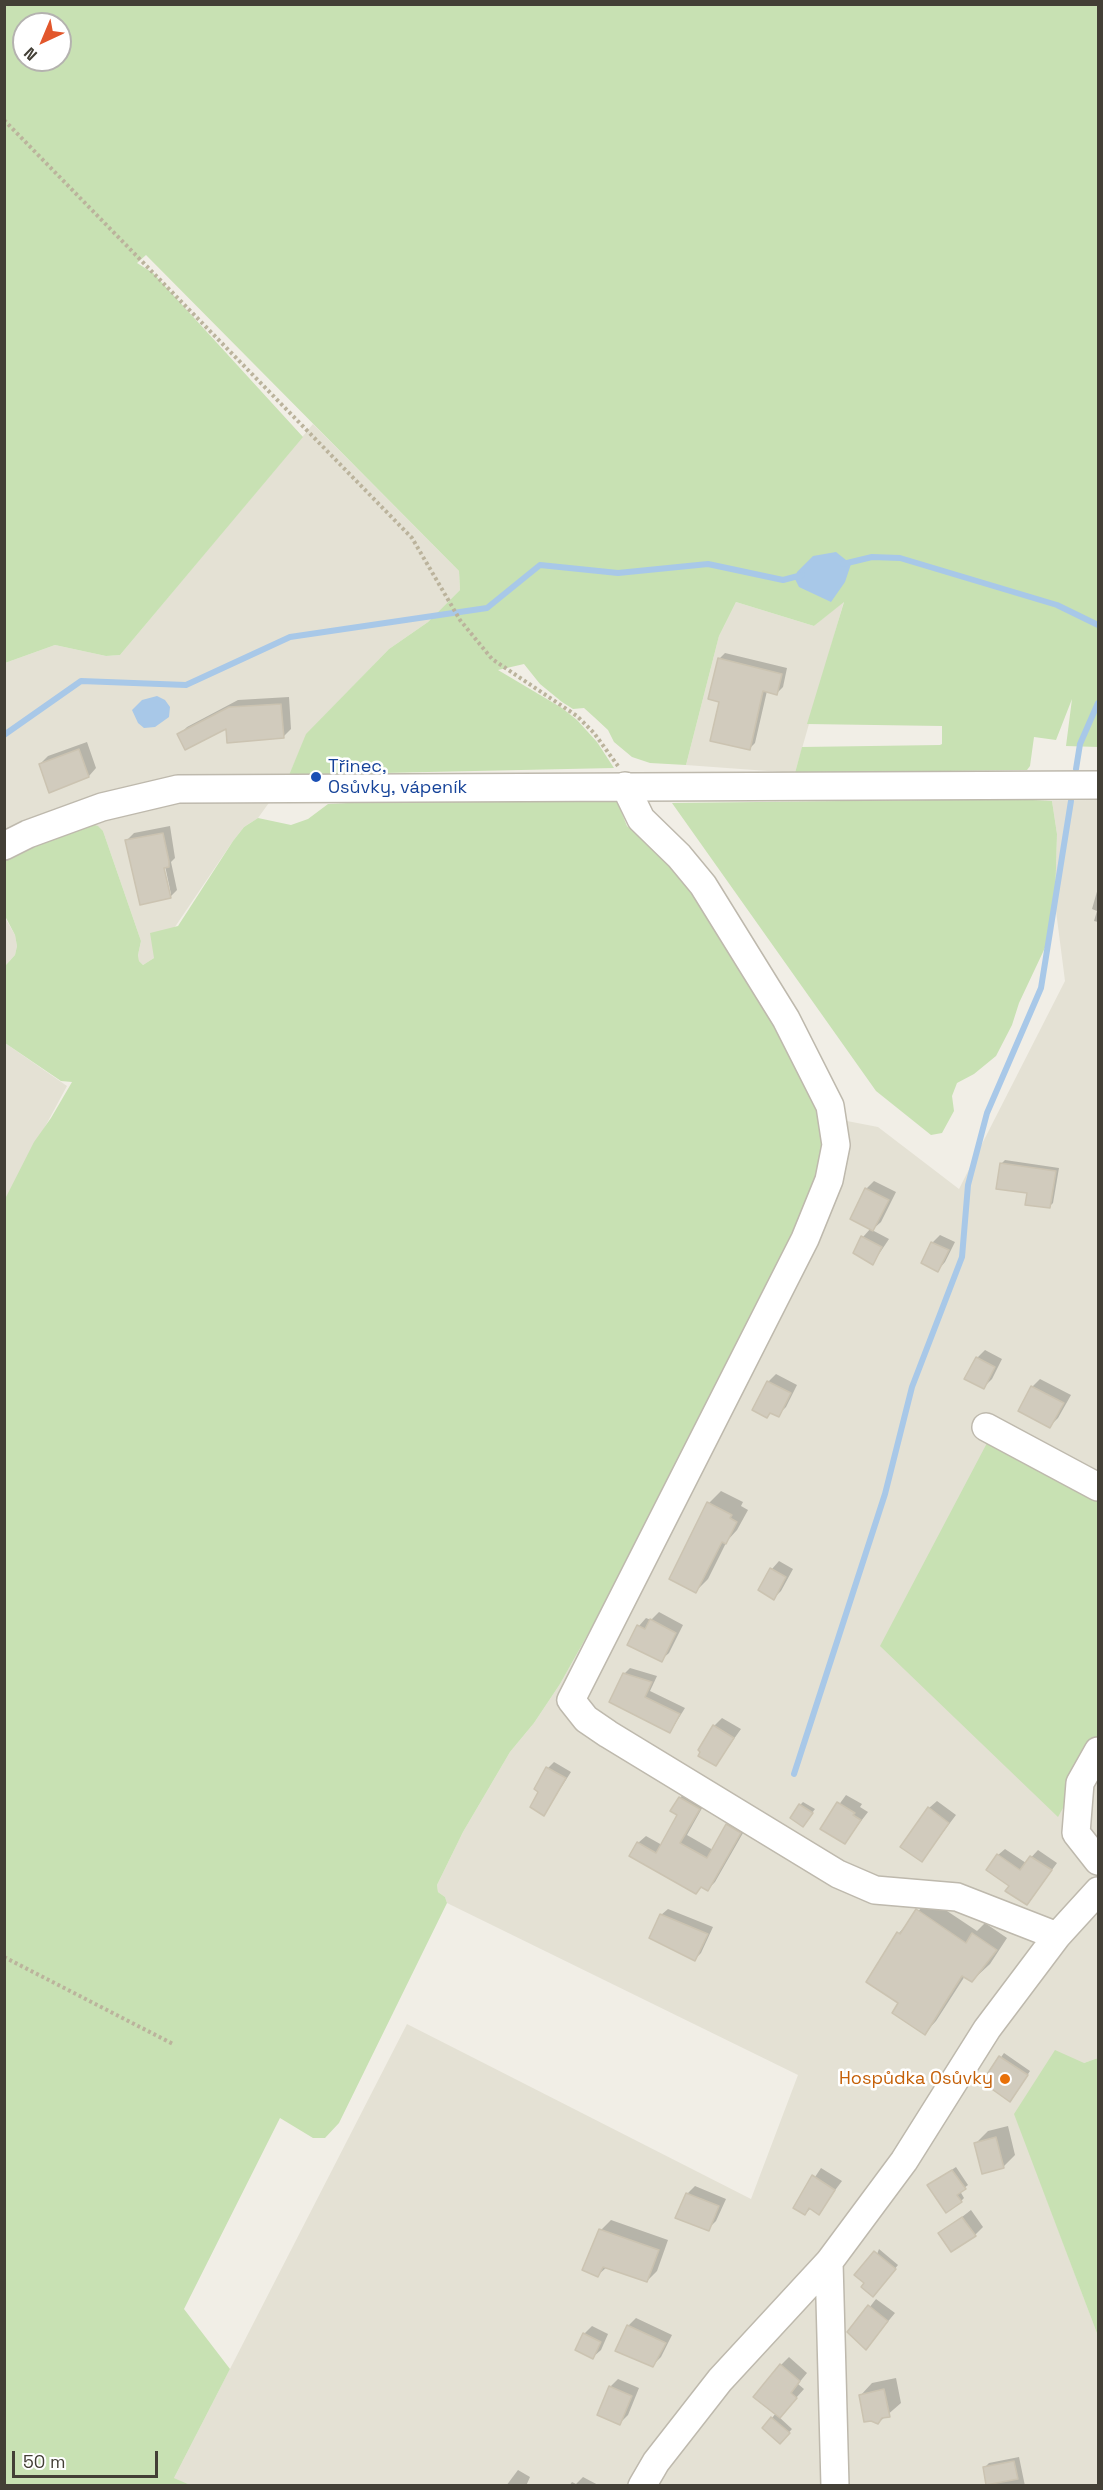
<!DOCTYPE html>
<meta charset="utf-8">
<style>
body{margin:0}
#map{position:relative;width:1103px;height:2490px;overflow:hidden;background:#f1eee6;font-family:"Space Grotesk",sans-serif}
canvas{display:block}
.frame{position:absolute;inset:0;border:6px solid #433f36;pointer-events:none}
.north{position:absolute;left:12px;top:12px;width:60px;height:60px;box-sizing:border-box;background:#fff;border:2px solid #b4b2af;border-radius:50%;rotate:224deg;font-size:16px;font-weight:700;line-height:24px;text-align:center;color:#433f36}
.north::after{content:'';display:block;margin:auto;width:21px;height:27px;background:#e2572c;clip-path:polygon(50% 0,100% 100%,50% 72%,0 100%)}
.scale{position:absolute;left:12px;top:2451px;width:146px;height:27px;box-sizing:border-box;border:3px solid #433f36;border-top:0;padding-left:8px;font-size:18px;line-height:21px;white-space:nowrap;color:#433f36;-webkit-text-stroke:4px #fff;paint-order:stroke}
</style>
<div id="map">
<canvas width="1103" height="2490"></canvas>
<div class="frame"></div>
<div class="north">N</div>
<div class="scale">50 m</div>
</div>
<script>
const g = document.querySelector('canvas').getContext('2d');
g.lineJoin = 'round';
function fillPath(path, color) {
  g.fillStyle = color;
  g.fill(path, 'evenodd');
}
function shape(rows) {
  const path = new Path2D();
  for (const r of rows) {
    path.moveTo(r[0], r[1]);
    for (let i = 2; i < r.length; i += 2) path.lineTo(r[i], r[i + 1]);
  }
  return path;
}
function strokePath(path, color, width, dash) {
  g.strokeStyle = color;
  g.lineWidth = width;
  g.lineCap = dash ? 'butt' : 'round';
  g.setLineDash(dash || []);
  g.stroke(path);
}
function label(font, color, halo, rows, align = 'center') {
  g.font = font + ' "Space Grotesk",sans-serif';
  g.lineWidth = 5;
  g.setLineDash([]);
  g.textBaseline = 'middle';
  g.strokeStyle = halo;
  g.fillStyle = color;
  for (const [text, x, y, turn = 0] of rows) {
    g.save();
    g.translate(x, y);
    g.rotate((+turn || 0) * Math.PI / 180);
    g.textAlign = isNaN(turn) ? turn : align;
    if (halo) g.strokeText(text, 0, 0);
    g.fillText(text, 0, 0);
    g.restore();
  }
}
fillPath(shape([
 [313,424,459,571,460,590,428,622,389,649,307,734,289,775,258,818,244,827,233,841,154,958,143,965,139,961,138,955,141,941,103,831,20,851,5,860,5,663,55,645,106,656,120,655],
 [844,601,795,773,686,765,719,636,736,602,814,626],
 [1098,800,1098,2058,1084,2063,1015,2114,1098,2336,1098,2485,190,2486,174,2478,407,2024,751,2199,798,2075,447,1903,445,1897,438,1892,437,1885,463,1832,510,1752,534,1723,560,1684,647,1529,821,1116,878,1127,959,1189,1065,981,1055,903,1057,834,1052,801],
 [4,916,15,935,17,946,15,955,5,966],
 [5,1043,67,1086,5,1201]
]), '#e4e1d4');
fillPath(shape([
 [5,5,1098,5,1098,747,1066,746,1072,699,1056,740,1034,737,1030,766,1027,770,795,773,802,747,940,745,942,744,942,726,807,724,844,602,814,626,736,602,719,636,686,765,650,763,632,757,614,742,608,730,594,717,584,708,573,709,562,702,540,684,524,664,498,670,562,708,577,720,597,742,614,768,289,775,306,734,389,649,428,622,460,590,459,571,146,255,137,263,153,273,303,437,120,655,106,656,55,645,5,663],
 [24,24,60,24,60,60,24,60],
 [425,799,617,801,627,826,674,864,711,914,815,1096,824,1144,814,1189,780,1264,647,1529,560,1684,534,1723,510,1752,463,1832,437,1885,438,1892,445,1897,447,1903,339,2123,325,2138,313,2138,280,2118,184,2309,230,2369,174,2478,190,2485,5,2485,4,1201,34,1142,51,1118,72,1082,61,1081,5,1043,5,966,15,955,17,946,15,935,5,916,5,860,20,851,91,824,98,826,103,831,141,941,138,955,139,961,143,965,154,958,150,933,178,926,233,841,244,827,258,818,291,825,308,819,328,804],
 [1015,799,1052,801,1057,834,1055,902,1051,935,1019,1003,1012,1025,996,1056,974,1074,957,1083,952,1096,954,1111,942,1133,931,1135,876,1091,672,803],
 [987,1443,1098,1500,1098,1745,1058,1817,880,1646],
 [1055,2050,1084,2063,1098,2058,1098,2336,1014,2114]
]), '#c8e1b3');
fillPath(shape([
 [836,552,851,564,845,582,831,602,799,587,795,579,797,572,813,556],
 [157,696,165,700,170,707,169,717,155,727,144,728,138,723,132,710,142,700]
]), '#a8c8e8');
fillPath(shape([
 [725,653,787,668,783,687,777,693,767,691,755,743,749,749,721,701,719,659],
 [289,697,291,729,283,737,227,726,179,735,187,727,238,700],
 [87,742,96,768,89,776,40,764,48,756],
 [170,826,175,858,171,862,177,890,170,897,127,840,134,833],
 [161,861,164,861,171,894,168,894],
 [1098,888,1098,922,1094,921,1097,911,1092,909],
 [1005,1160,1059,1168,1053,1203,1049,1207,1029,1192,1001,1164],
 [874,1181,896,1192,881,1222,872,1230,889,1239,873,1263,863,1237,871,1228,852,1219,866,1189],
 [940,1235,955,1242,945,1262,938,1270,923,1262,933,1242],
 [985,1350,1002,1359,992,1379,984,1387,977,1358],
 [776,1374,797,1385,786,1407,778,1415,771,1412,767,1416,768,1382],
 [1040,1379,1071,1395,1058,1418,1050,1426,1032,1387],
 [721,1491,743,1502,741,1506,748,1510,737,1530,727,1541,708,1579,696,1591,709,1503],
 [779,1561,793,1569,781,1591,773,1599,772,1569],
 [659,1612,683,1625,669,1653,661,1660,639,1626,646,1618,651,1620],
 [630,1668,657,1676,650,1691,685,1708,670,1732,624,1674],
 [722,1718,741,1729,716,1764,714,1726],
 [554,1762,571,1772,544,1814,540,1792,548,1768],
 [687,1790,706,1801,687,1835,713,1850,734,1818,747,1826,715,1882,708,1889,702,1886,696,1892,638,1843,646,1836,662,1845,679,1814,680,1798],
 [846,1795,862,1804,860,1807,868,1812,845,1842,822,1828],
 [937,1801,956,1815,922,1860,929,1808],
 [803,1802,815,1809,803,1825,800,1805],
 [1005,1849,1026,1863,1038,1850,1057,1863,1027,1904,998,1855],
 [929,1899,977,1931,985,1923,1007,1938,990,1964,977,1976,972,1981,965,1976,936,2021,925,2033,900,2003,868,1981,899,1933],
 [668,1909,713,1927,701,1953,695,1959,661,1915],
 [1004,2053,1030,2071,1014,2096,984,2082],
 [1008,2126,1015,2155,1003,2167,976,2143,988,2131],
 [956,2167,968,2185,960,2191,964,2198,961,2201,929,2185],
 [821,2168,842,2181,818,2213,811,2208,805,2214,795,2207],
 [695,2186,726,2199,716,2221,708,2229,687,2194],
 [971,2210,983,2227,975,2235,940,2234],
 [611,2220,668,2240,657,2271,647,2281,607,2267,598,2275,601,2230],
 [879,2249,898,2265,876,2292,866,2283],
 [876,2299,895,2313,866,2348,849,2334],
 [636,2318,672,2335,661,2357,653,2365,628,2326],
 [592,2326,608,2334,601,2350,593,2357,584,2334],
 [789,2357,807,2373,798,2384,804,2389,779,2417,792,2429,780,2442,764,2428,776,2413,781,2365],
 [896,2378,901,2403,878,2423,860,2396,872,2383],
 [618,2379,639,2388,628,2415,620,2423,610,2387],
 [1019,2457,1025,2486,988,2486,984,2468,989,2463],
 [518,2470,530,2477,526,2486,506,2486],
 [583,2477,600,2486,569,2486,572,2482,576,2484]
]), '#0003');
strokePath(shape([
 [843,564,872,557,900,558,1057,605,1098,625],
 [4,735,81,681,186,685,290,637,487,608,540,565,618,573,708,564,783,580,802,575],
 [1076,769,1080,744,1098,703],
 [794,1774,885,1494,912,1387,962,1257,968,1185,987,1113,1041,988,1071,801]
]), '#a8c8e8', 6);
const building = shape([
 [718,658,782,674,777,695,763,691,750,750,710,741,719,702,708,699,718,658],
 [281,704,284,738,227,743,226,729,185,750,177,734,229,707,281,704],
 [79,749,89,777,49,793,39,764,79,749],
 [163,833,169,861,169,867,164,868,171,898,140,905,125,840,163,833],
 [1000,1163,1056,1171,1050,1208,1025,1205,1027,1193,996,1189,1000,1163],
 [865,1188,889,1200,873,1231,850,1219,865,1188],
 [861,1236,882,1247,873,1265,853,1253,861,1236],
 [931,1242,949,1250,938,1272,921,1263,931,1242],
 [976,1357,995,1367,984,1389,964,1379,976,1357],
 [767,1381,791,1393,779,1417,770,1413,767,1418,752,1410,767,1381],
 [1031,1386,1064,1403,1050,1428,1018,1411,1031,1386],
 [707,1502,732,1515,730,1518,737,1522,726,1544,722,1542,696,1593,669,1579,707,1502],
 [770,1568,786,1577,774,1600,758,1590,770,1568],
 [650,1619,676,1633,662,1662,627,1645,637,1625,645,1629,650,1619],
 [623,1673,652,1682,645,1697,680,1714,670,1733,609,1702,623,1673],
 [713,1725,734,1738,716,1766,698,1756,700,1752,698,1750,713,1725],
 [546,1767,566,1778,544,1816,530,1807,538,1792,534,1789,546,1767],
 [679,1797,700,1809,680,1843,707,1858,726,1824,741,1833,708,1891,701,1887,696,1894,629,1856,637,1842,656,1853,677,1815,670,1811,679,1797],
 [837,1802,855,1813,853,1815,861,1820,845,1844,820,1829,837,1802],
 [799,1804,813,1813,803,1827,790,1818,799,1804],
 [928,1807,949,1823,922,1862,900,1847,928,1807],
 [997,1854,1020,1870,1030,1856,1052,1870,1027,1905,1005,1891,1009,1886,986,1870,997,1854],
 [916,1909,966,1943,972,1933,997,1950,972,1982,962,1976,925,2035,892,2013,898,2003,866,1982,897,1932,900,1934,916,1909],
 [660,1914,708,1934,695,1961,649,1938,660,1914],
 [999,2056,1028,2075,1010,2102,982,2082,999,2056],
 [996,2137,1004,2168,982,2174,974,2143,996,2137],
 [952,2170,966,2189,957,2195,962,2202,946,2213,927,2185,952,2170],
 [812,2175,835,2190,819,2215,809,2208,805,2215,793,2208,812,2175],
 [686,2193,719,2206,709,2231,675,2218,686,2193],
 [962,2217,976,2236,951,2252,938,2233,962,2217],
 [599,2229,659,2250,647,2282,603,2267,598,2277,582,2270,599,2229],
 [874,2251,896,2269,873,2297,861,2287,864,2283,854,2275,874,2251],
 [868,2305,888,2321,866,2350,847,2332,868,2305],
 [627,2325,666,2343,653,2367,615,2351,627,2325],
 [583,2333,601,2342,593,2359,575,2350,583,2333],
 [780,2364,800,2381,791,2393,797,2398,780,2418,753,2397,780,2364],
 [609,2386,632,2396,620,2425,597,2415,609,2386],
 [884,2389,890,2417,882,2418,878,2424,871,2421,864,2422,859,2395,884,2389],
 [771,2417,790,2433,780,2444,762,2428,771,2417],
 [1014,2461,1018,2479,986,2485,983,2467,1014,2461]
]);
fillPath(building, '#d1cbbd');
strokePath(building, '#cbc3b1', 1.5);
const minor = shape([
 [625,786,641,819,679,856,703,885,786,1019,830,1106,836,1145,829,1180,805,1239,571,1700,586,1719,608,1734,838,1874,875,1890,957,1897,1057,1936],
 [4,846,28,834,102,807,178,789,1098,785],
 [986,1427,1098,1487],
 [1098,1751,1080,1783,1076,1833,1098,1861],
 [829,2262,835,2486],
 [642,2486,656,2462,720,2380,829,2262,904,2161,987,2029,1057,1936,1098,1891]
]);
strokePath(minor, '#beb9ad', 30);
strokePath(shape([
 [4,120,412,538,460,620,492,659,577,716,594,733,618,766],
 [4,1957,173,2044]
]), '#bbb39c', 4, [3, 3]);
strokePath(minor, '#fff', 27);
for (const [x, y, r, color] of [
 [316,777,6,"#1a4fb4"],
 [1005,2079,6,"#e8710a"]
]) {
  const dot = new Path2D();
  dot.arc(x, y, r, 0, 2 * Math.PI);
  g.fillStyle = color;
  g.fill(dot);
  strokePath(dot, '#fff', 2);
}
label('18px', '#164399', '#fff', [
 ["Třinec,",328,767],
 ["Osůvky, vápeník",328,788]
], 'left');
label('18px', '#c56008', '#fff', [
 ["Hospůdka Osůvky",993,2079]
], 'right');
</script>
